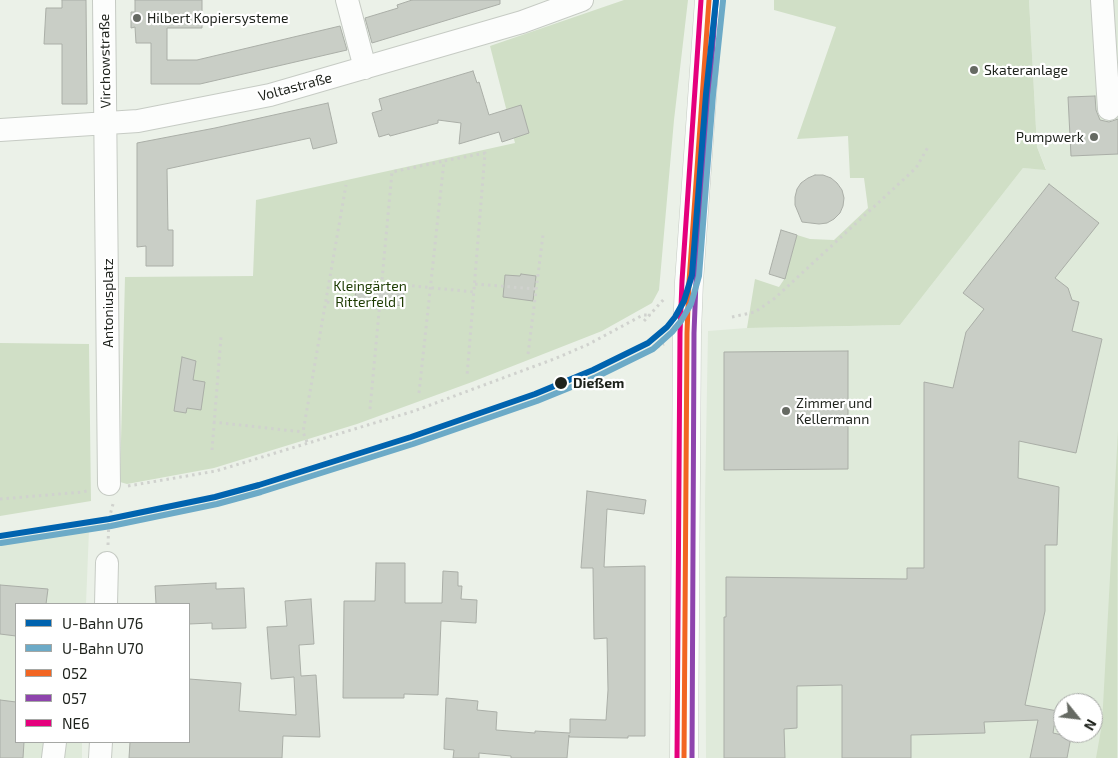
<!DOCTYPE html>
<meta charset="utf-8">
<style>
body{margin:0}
#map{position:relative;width:1118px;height:758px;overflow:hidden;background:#ebf1e8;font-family:"Exo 2",sans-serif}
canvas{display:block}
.legend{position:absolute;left:15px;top:603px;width:175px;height:140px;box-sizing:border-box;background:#fff;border:1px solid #a5a7a4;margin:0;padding:6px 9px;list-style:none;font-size:15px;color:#1e221c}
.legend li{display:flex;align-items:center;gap:10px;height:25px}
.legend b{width:25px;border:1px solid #a5a7a4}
.north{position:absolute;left:1053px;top:693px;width:50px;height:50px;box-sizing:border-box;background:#fff;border:1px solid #a5a7a4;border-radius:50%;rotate:119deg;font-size:14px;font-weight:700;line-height:20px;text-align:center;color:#1e221c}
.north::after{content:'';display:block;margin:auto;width:18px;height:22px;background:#666a63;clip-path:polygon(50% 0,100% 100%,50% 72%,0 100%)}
</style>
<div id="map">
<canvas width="1118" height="758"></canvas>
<ul class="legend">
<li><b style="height:6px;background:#0063af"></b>U-Bahn U76</li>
<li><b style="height:6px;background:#6caac7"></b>U-Bahn U70</li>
<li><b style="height:6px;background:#f26522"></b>052</li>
<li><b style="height:6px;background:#8e44ad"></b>057</li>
<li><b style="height:6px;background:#e5007d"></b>NE6</li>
</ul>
<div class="north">N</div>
</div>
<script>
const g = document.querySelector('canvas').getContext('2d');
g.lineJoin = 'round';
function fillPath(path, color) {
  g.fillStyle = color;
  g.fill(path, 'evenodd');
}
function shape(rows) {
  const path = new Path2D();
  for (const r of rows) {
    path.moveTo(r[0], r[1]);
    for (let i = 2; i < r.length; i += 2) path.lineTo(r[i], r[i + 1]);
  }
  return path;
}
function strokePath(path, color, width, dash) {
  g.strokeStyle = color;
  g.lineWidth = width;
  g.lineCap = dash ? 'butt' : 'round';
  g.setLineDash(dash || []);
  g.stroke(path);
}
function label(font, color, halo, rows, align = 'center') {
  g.font = font + ' "Exo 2",sans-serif';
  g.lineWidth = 4.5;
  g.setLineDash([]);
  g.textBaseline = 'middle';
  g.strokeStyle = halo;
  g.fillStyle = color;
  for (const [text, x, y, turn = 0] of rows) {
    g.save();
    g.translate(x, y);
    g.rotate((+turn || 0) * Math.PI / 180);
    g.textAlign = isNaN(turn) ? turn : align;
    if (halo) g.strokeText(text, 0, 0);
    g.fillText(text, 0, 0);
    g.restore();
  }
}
fillPath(shape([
 [1029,0,1118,0,1118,758,706,758,705,500,708,331,747,328,900,325,1023,168,1046,169,1037,147],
 [1063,703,1093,703,1093,733,1063,733],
 [89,530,86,604,16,604,16,742,82,742,82,758,0,758,0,543]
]), '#dfeada');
fillPath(shape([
 [624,0,688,0,674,120,659,290,652,303,602,331,472,382,357,424,214,468,127,484,120,482,125,277,253,276,256,200,515,143,490,46],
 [774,0,1029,0,1037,147,1046,170,1023,168,900,325,747,328,755,279,779,287,785,278,797,235,810,239,834,240,868,208,864,178,850,178,848,136,797,139,836,27,774,10],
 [0,343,89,344,91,501,0,516],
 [1118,430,1117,758,1096,758,1102,724]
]), '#d0dfc6');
const building = shape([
 [62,0,86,0,87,104,62,104,62,44,44,44,46,8,62,8,62,0],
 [135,0,202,0,202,28,167,28,167,60,197,60,340,26,347,50,200,84,151,84,151,43,136,43,135,27,131,28,131,12,135,12,135,0],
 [412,0,500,0,500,4,372,43,365,18,398,8,397,5,412,0],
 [473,71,477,83,479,82,489,115,521,105,529,133,502,142,499,132,459,144,461,123,438,120,438,123,390,136,389,134,379,137,372,113,382,110,379,99,473,71],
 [1095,96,1096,110,1100,120,1109,122,1118,119,1118,154,1071,156,1068,97,1095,96],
 [328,103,337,143,313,149,310,138,167,169,168,230,173,230,173,266,146,266,146,246,137,247,137,143,215,128,328,103],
 [815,175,823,175,831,178,837,183,842,190,844,198,843,206,840,213,834,219,827,223,819,224,802,222,795,205,795,197,797,189,801,183,808,178,815,175],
 [1049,184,1099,223,1055,278,1068,288,1072,300,1079,302,1072,331,1102,339,1076,453,1019,441,1018,478,1059,487,1057,545,1045,545,1045,611,1025,705,1063,712,1063,720,1055,720,1053,733,1071,737,1067,758,1030,758,1038,720,984,722,985,733,911,735,911,758,842,758,842,685,797,686,797,728,784,729,785,758,724,758,724,617,726,617,726,577,907,579,907,568,924,568,924,382,953,388,966,332,984,309,963,293,1049,184],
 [781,230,797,235,785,279,769,274,781,230],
 [521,274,536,276,533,301,503,297,505,275,520,276,521,274],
 [356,286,404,291,403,306,355,299,356,286],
 [848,351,848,469,724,470,724,352,848,351],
 [182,357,196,361,193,380,205,382,201,410,187,408,186,413,174,411,182,357],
 [587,491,646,500,644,514,607,509,604,567,645,566,645,736,628,736,628,738,569,737,569,735,567,758,511,758,511,756,479,753,479,758,453,758,454,750,444,749,446,698,478,701,477,710,497,712,496,730,535,733,535,731,570,733,570,719,606,720,608,690,607,638,594,639,593,568,581,568,587,491],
 [376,563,405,563,405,603,442,603,443,571,458,572,458,586,462,586,461,599,477,600,476,623,441,621,438,695,404,694,404,698,343,698,344,601,375,601,376,563],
 [216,583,216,589,244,588,246,628,212,629,212,623,189,624,189,604,156,604,155,586,216,583],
 [0,585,48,589,46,604,16,604,16,636,0,634,0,585],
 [311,599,314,644,299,645,301,676,316,675,320,737,283,736,282,758,129,758,130,742,189,742,189,679,241,683,239,711,296,715,294,677,271,679,267,627,287,626,285,601,311,599],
 [0,700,16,702,16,742,24,742,23,758,0,758,0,700]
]);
fillPath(building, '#c9cec6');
strokePath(building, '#aaaea7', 1);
const minor = shape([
 [104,0,109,484],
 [347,0,365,68],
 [1102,0,1109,109],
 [0,130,138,121,270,95,522,22,582,0],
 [106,604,107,563],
 [53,758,55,742],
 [100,758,101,742]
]);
const major = shape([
 [684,758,687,333,689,282,709,0]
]);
strokePath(minor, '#c6cbc4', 24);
strokePath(major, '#c6cbc4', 29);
strokePath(shape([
 [475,284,536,289],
 [381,293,404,285,474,292],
 [327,302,379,309],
 [732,317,755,312,775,298,916,168,928,147],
 [644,321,665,298],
 [657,347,664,344],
 [528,354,543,235],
 [419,393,444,161,485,153,467,376],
 [370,409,392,172,444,161],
 [213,422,303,432],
 [307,442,303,432,346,185],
 [212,450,221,337],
 [128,486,216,471,414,411,554,359,587,345,643,315,651,315],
 [0,499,83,492,90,490],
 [108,545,109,519,113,504]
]), '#d0d2ce', 3, [2.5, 4]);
strokePath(minor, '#fcfdfc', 22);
strokePath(major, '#fcfdfc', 28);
strokePath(shape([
 [684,758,687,333,689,282,709,0]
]), '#f26522', 5);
strokePath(shape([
 [692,758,694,333,696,282,716,1]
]), '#8e44ad', 5);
strokePath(shape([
 [677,758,680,333,682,281,701,0]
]), '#e5007d', 5);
strokePath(shape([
 [0,536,109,519,215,497,259,485,411,437,535,394,593,370,648,343,667,327,675,317,684,301,692,275,706,94,716,0]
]), '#0063af', 6);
strokePath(shape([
 [1,543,111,526,217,504,261,492,413,444,537,401,596,377,653,349,672,332,681,321,691,304,699,276,713,95,723,1]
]), '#6caac7', 6);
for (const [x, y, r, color] of [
 [137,18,5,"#666a63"],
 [974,70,5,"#666a63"],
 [1094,137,5,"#666a63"],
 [561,383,7,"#1e221c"],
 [786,411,5,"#666a63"]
]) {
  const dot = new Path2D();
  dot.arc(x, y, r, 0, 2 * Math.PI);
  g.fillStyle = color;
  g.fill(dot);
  strokePath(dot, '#fff', 2);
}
label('14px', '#1e221c', '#fff', [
 ["Hilbert Kopiersysteme",147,18],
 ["Skateranlage",984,70],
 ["Pumpwerk",1084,137,"right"],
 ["Zimmer und",796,403],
 ["Kellermann",796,419]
], 'left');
label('14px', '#1e221c', '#fff', [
 ["Virchowstraße",105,61,-91],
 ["Voltastraße",295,87,-15],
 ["Antoniusplatz",108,303,-90]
]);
label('14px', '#1c3a00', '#fff', [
 ["Kleingärten",370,286],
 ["Ritterfeld 1",370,302]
]);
label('bold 14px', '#1e221c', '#fff', [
 ["Dießem",573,383]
], 'left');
</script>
